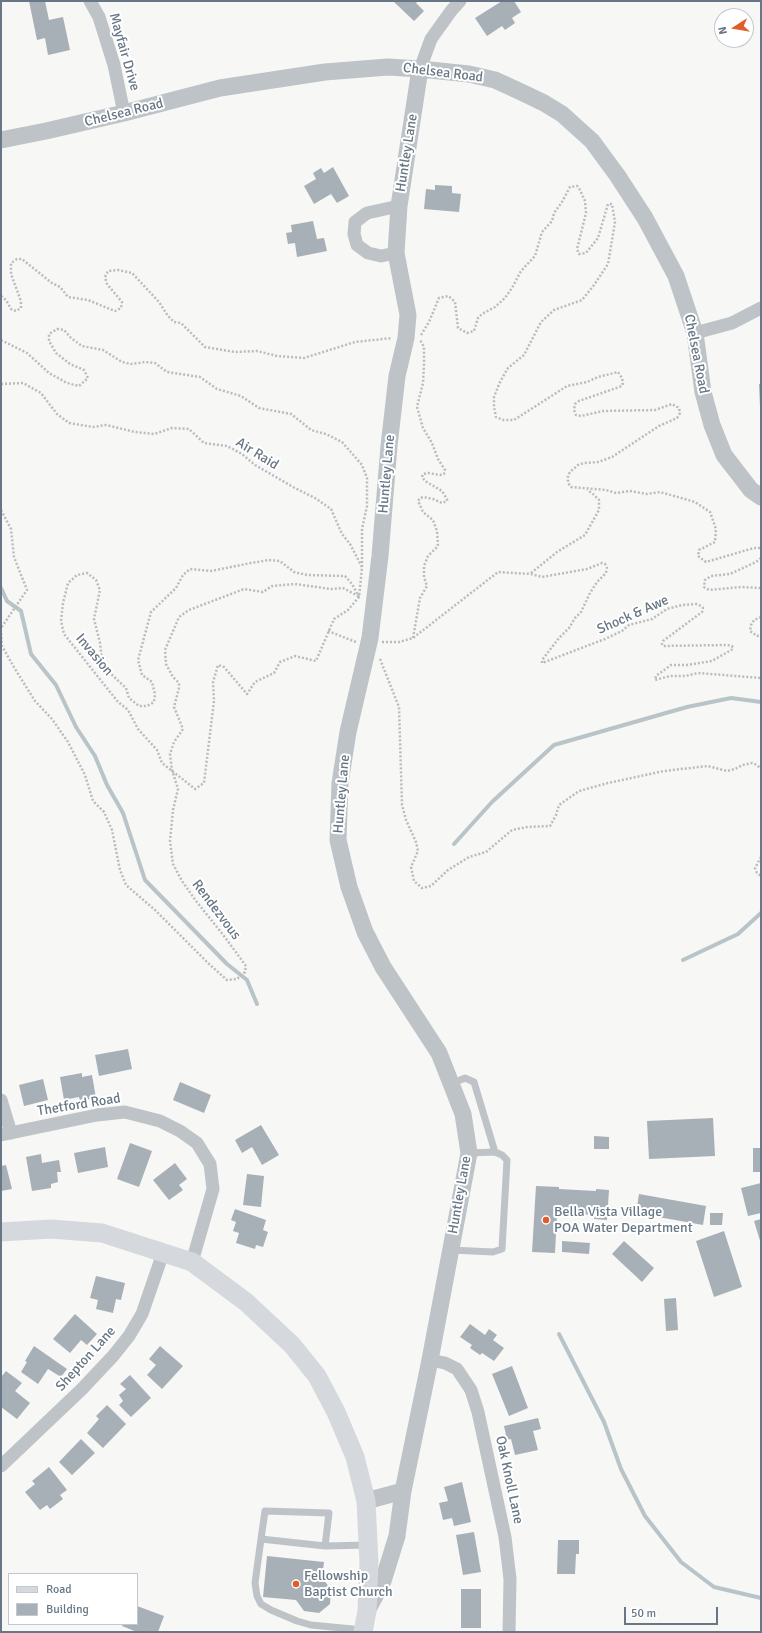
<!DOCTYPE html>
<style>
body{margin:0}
#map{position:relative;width:762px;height:1633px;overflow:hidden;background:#f7f7f5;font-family:Signika,sans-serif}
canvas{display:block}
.frame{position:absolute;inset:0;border:2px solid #677785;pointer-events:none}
.legend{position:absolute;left:8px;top:1573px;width:130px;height:52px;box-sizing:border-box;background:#fff;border:1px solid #c2c9ce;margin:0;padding:5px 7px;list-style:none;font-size:12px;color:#677785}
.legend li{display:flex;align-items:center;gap:8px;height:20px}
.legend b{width:20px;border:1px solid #c2c9ce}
.north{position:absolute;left:714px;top:8px;width:40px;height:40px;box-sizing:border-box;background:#fff;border:1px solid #c2c9ce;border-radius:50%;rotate:258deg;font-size:11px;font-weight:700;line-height:16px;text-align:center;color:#677785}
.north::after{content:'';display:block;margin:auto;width:14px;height:18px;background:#e15c2b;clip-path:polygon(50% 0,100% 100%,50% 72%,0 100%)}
.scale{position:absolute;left:624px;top:1607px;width:94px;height:18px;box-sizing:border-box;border:2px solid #677785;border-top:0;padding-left:5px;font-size:12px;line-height:14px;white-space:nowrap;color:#677785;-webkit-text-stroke:3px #fff;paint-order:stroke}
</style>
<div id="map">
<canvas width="762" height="1633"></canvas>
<div class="frame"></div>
<ul class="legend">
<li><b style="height:5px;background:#d5d9dd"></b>Road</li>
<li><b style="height:11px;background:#a7b0b6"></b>Building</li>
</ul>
<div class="north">N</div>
<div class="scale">50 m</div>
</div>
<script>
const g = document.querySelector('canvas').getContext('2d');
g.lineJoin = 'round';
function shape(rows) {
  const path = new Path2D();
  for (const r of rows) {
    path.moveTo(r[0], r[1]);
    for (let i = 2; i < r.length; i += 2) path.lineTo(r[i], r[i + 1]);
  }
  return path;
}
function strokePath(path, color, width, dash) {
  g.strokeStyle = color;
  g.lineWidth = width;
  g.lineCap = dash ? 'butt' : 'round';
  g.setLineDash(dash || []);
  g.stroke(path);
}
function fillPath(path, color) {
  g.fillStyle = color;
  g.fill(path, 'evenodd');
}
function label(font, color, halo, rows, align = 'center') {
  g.font = font + ' Signika,sans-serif';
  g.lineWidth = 4;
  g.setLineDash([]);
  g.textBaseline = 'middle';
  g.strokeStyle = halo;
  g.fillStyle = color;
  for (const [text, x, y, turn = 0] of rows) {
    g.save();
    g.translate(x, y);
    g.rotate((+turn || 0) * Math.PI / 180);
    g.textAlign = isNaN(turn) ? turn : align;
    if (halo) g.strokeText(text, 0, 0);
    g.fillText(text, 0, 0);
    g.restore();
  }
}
strokePath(shape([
 [1,588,7,601,21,611,31,654,56,685,76,727,95,756,107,785,123,813,145,880,227,964,247,980,257,1004],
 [454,844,492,802,554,745,687,707,731,698,761,702],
 [683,960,738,934,761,913],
 [559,1334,604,1422,621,1469,645,1516,681,1562,714,1587,761,1598]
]), '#b9c4c9', 4);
fillPath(shape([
 [29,1,45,1,49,20,63,17,70,50,48,55,45,38,37,40],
 [393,1,418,1,416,3,424,11,414,21],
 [502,1,514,1,521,12,512,18,515,23,505,30,502,26,487,36,475,18],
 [333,167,349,196,337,203,331,194,314,204,304,186,316,179,313,173,321,168,324,173],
 [435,185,452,186,452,193,461,194,459,212,424,209,426,189,435,190],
 [313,221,317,239,324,238,327,251,297,257,295,243,288,244,286,233,292,232,291,225],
 [759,384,761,384,761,407,760,407],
 [128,1049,132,1069,99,1076,95,1055],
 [82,1073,82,1077,92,1075,96,1098,80,1101,79,1097,64,1100,60,1077],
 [43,1079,48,1100,24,1106,19,1085],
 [180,1082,211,1095,204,1113,173,1100],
 [713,1118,715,1156,649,1159,647,1121],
 [261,1125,279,1155,262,1165,252,1147,242,1153,235,1140],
 [594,1136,609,1137,609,1149,594,1149],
 [130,1143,152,1151,139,1187,117,1179],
 [105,1147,108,1167,78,1173,74,1153],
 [753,1148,761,1148,761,1172,753,1172],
 [41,1154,42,1163,59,1160,61,1172,57,1172,58,1182,51,1184,51,1188,32,1191,26,1157],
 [175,1163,187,1179,179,1185,183,1190,169,1200,153,1180],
 [6,1165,12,1189,1,1191,1,1166],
 [247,1174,264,1176,261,1207,243,1205],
 [761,1183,761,1213,748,1216,741,1188],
 [536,1186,559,1187,559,1189,596,1191,596,1189,609,1190,607,1220,594,1219,595,1215,557,1213,555,1253,532,1252],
 [639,1194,706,1206,703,1225,636,1213],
 [235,1209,266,1220,263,1230,268,1232,263,1247,256,1245,255,1249,236,1243,239,1233,233,1231,236,1222,231,1220],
 [710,1213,723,1213,722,1225,710,1225],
 [761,1219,761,1244,754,1221],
 [724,1231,742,1287,714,1297,696,1241],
 [562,1241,590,1243,589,1254,562,1252],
 [624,1241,654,1268,642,1282,612,1254],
 [96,1276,125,1283,121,1300,116,1299,113,1313,96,1309,98,1300,90,1298],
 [676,1298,678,1330,666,1331,664,1299],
 [75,1314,97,1334,87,1345,81,1340,70,1353,53,1339],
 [470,1324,485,1335,489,1329,497,1335,493,1340,504,1348,494,1361,482,1353,480,1355,470,1348,472,1345,460,1337],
 [34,1346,67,1369,61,1377,48,1369,38,1384,21,1372,27,1362,25,1361],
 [160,1346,183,1366,162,1389,147,1375,156,1365,149,1359],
 [512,1366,528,1408,509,1416,492,1374],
 [6,1371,22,1383,15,1391,30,1403,17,1419,1,1407,1,1377],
 [130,1375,151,1398,131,1417,119,1405,123,1401,119,1395,126,1389,120,1384],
 [107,1405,126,1424,103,1448,87,1433,99,1419,96,1416],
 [538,1418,541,1429,533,1431,538,1450,515,1455,511,1439,507,1440,504,1426],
 [81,1439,95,1453,72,1475,59,1462],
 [49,1467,67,1490,60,1495,63,1499,50,1509,47,1505,40,1510,25,1492,35,1484,32,1481],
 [462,1482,471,1522,454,1526,452,1518,443,1520,439,1503,448,1501,444,1487],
 [474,1532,481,1572,463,1575,456,1535],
 [558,1540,579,1540,579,1554,576,1554,575,1574,557,1574],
 [267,1556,324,1562,322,1578,331,1589,330,1604,319,1613,304,1611,296,1600,263,1597],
 [461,1589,481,1589,481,1628,461,1628],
 [137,1606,164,1616,158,1632,137,1632,122,1626,123,1624,137,1624]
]), '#a7b0b6');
strokePath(shape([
 [1,296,6,300,11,309,16,311,21,308,21,301,11,274,11,263,17,259,22,259,52,283,60,287,68,297,88,300,115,311,121,308,122,302,107,284,105,277,108,271,118,270,132,273,159,302,168,316,174,322,181,323,205,347,235,352,257,351,277,356,304,358,355,342,392,338],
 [421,335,429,322,439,298,448,296,451,298,455,302,458,328,467,333,474,331,478,318,482,314,495,307,505,298,512,288,521,271,535,256,542,232,552,221,554,213,562,202,570,187,577,186,579,188,585,201,586,213,577,249,579,254,586,253,598,238,608,204,612,204,615,222,608,264,594,285,582,300,554,310,541,322,524,355,508,368,500,382,494,397,494,407,496,417,503,420,514,420,567,386,587,382,598,377,618,372,622,378,623,383,622,386,579,401,575,404,574,410,576,415,581,416,603,411,655,410,672,404,679,408,680,413,677,418,659,426,612,457,598,462,584,463,578,465,571,471,568,475,568,483,571,487,606,490,616,493,630,491,647,494,660,492,695,502,710,512,716,529,715,542,699,550,698,556,706,562,754,548,761,548],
 [1,340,27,353,49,373,67,383,79,386,88,378,84,370,70,364,56,353,49,341,49,334,57,329,64,330,71,338,82,346,103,350,122,362,131,364,145,362,155,363,167,372,200,377,217,389,241,396,259,408,291,414,311,430,326,434,342,442,362,465,367,478,367,506,362,529,362,568,359,597,348,610,334,619,316,661,295,656,280,662,274,673,255,682,247,694,224,667,218,665,213,682,214,701,204,783,195,789,162,763,157,750,138,729,128,710,118,702,64,634,61,621,63,603,68,583,77,575,87,573,96,580,100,590,94,619,100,643,102,661,110,673,126,688,129,698,139,706,147,706,154,702,155,694,152,682,142,675,138,660,151,612,176,588,183,575,190,569,211,571,251,563,269,560,280,561,294,572,307,575,345,576,352,584,359,597],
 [1,384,23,383,41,393,57,414,69,423,93,427,106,425,135,432,154,434,172,428,189,429,204,443,227,446,242,454,255,465,293,487,315,498,331,509,342,534,350,544,362,567],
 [1,510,11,529,14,557,27,590,1,628],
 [761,558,756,562,730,574,711,576,705,580,704,587,709,590,741,587,761,588],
 [531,573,557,552,585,535,599,510,599,500,592,493,587,490],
 [761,617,754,620,751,625,750,631,757,636,761,635],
 [328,631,356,642],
 [1,633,2,646,15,669,35,701,52,719,68,742,85,775,93,801,104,812,112,830,120,870,126,885,155,910,209,964,227,980,237,979,245,972,246,966,224,936,196,901,182,881,173,864,170,841,173,810,178,789,172,770,170,754,174,742,183,729,174,707,179,688,179,683,173,677,166,664,165,650,179,617,189,610,244,589,263,592,272,586,295,584,331,589,343,588,358,596],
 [413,638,420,598,427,586,424,577,424,566,428,556,438,546,437,531,433,520,423,512,418,501,420,498,424,497,433,499,442,503,447,501,447,499,442,491,425,481,422,477,423,474,428,473,440,475,444,474,445,470,438,459,432,443,423,428,417,407,423,383,424,365,424,347,420,340],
 [382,642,399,642,413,638,498,572,531,574,542,577,587,569,602,563,605,564,607,568,606,573,597,582,590,593,581,612,575,618,569,628,559,638,542,660,542,663,605,639,622,631,629,625,652,619,667,609,682,605,696,604,701,606,703,608,702,612,663,641,662,644,663,646,727,645,732,646,733,649,712,661,687,665,671,665,656,676,655,680,670,676,685,676,698,673,761,678],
 [380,659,399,707,402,805,406,820,416,842,418,851,411,867,414,881,422,888,431,886,448,870,469,857,486,852,512,830,527,827,550,826,556,815,559,805,579,791,608,783,664,771,708,766,727,771,735,769,743,765,752,763,757,765,761,769],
 [761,857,755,868,757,873,761,876]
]), '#b9bcbf', 2.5, [2, 2]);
strokePath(shape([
 [451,1084,465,1078,474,1082,495,1152],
 [451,1250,493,1252,502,1249,507,1160,502,1155,495,1152,469,1153],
 [261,1539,265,1511,329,1513,325,1546],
 [363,1630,311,1625,297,1621,271,1610,261,1604,257,1596,255,1583,261,1539,325,1546,367,1545]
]), '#bec3c7', 7);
strokePath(shape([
 [90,1,99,17,114,65,124,113],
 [420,69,431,39,451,11,460,1],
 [396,253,381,256,368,253,357,245,354,234,355,222,367,213,399,206],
 [695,333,732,323,761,308],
 [1,1100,11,1133],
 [1,1135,97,1115,125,1112,160,1121,180,1131,197,1143,210,1164,213,1189,192,1262],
 [430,1360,445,1363,457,1369,471,1390,478,1412,505,1537,510,1579,509,1632],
 [1,1466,82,1389,113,1356,129,1336,142,1314,163,1253]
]), '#bec3c7', 13);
strokePath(shape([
 [1,140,46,131,124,113,220,88,325,72,388,67,420,69,469,74,495,80,519,91,544,103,562,114,592,141,617,175,645,218,676,276,695,333,703,392,712,425,724,455,751,490,761,497],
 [366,1501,403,1491,430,1360,469,1153,463,1114,439,1053,383,967,365,932,349,887,338,840,340,783,348,732,370,638,380,556,389,446,397,376,406,338,408,315,396,253,399,206,420,69],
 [367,1611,383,1581,397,1536,403,1491]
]), '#bec3c7', 17);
strokePath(shape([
 [1,1232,51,1229,102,1233,192,1262,246,1302,292,1345,317,1376,336,1412,355,1457,366,1501,369,1563,367,1611,363,1632]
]), '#d5d9dd', 19);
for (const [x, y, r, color] of [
 [546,1220,4,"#e15c2b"],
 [296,1584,4,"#e15c2b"]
]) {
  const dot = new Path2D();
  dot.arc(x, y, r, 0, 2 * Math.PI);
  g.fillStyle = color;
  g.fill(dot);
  strokePath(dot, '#fff', 1.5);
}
label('14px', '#677785', '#fff', [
 ["Mayfair Drive",124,52,74],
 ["Chelsea Road",443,73,7],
 ["Chelsea Road",124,113,-14],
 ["Huntley Lane",407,153,-81],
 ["Chelsea Road",696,354,79],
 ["Air Raid",257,454,32],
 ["Huntley Lane",387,474,-85],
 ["Shock & Awe",633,615,-24],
 ["Invasion",94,655,50],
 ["Huntley Lane",342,794,-85],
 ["Rendezvous",216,910,53],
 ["Thetford Road",79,1105,-9],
 ["Huntley Lane",460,1195,-80],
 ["Shepton Lane",86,1359,-48],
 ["Oak Knoll Lane",509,1480,78]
]);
label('14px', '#677785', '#fff', [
 ["Bella Vista Village",554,1212],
 ["POA Water Department",554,1228],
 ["Fellowship",304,1576],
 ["Baptist Church",304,1592]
], 'left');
</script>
